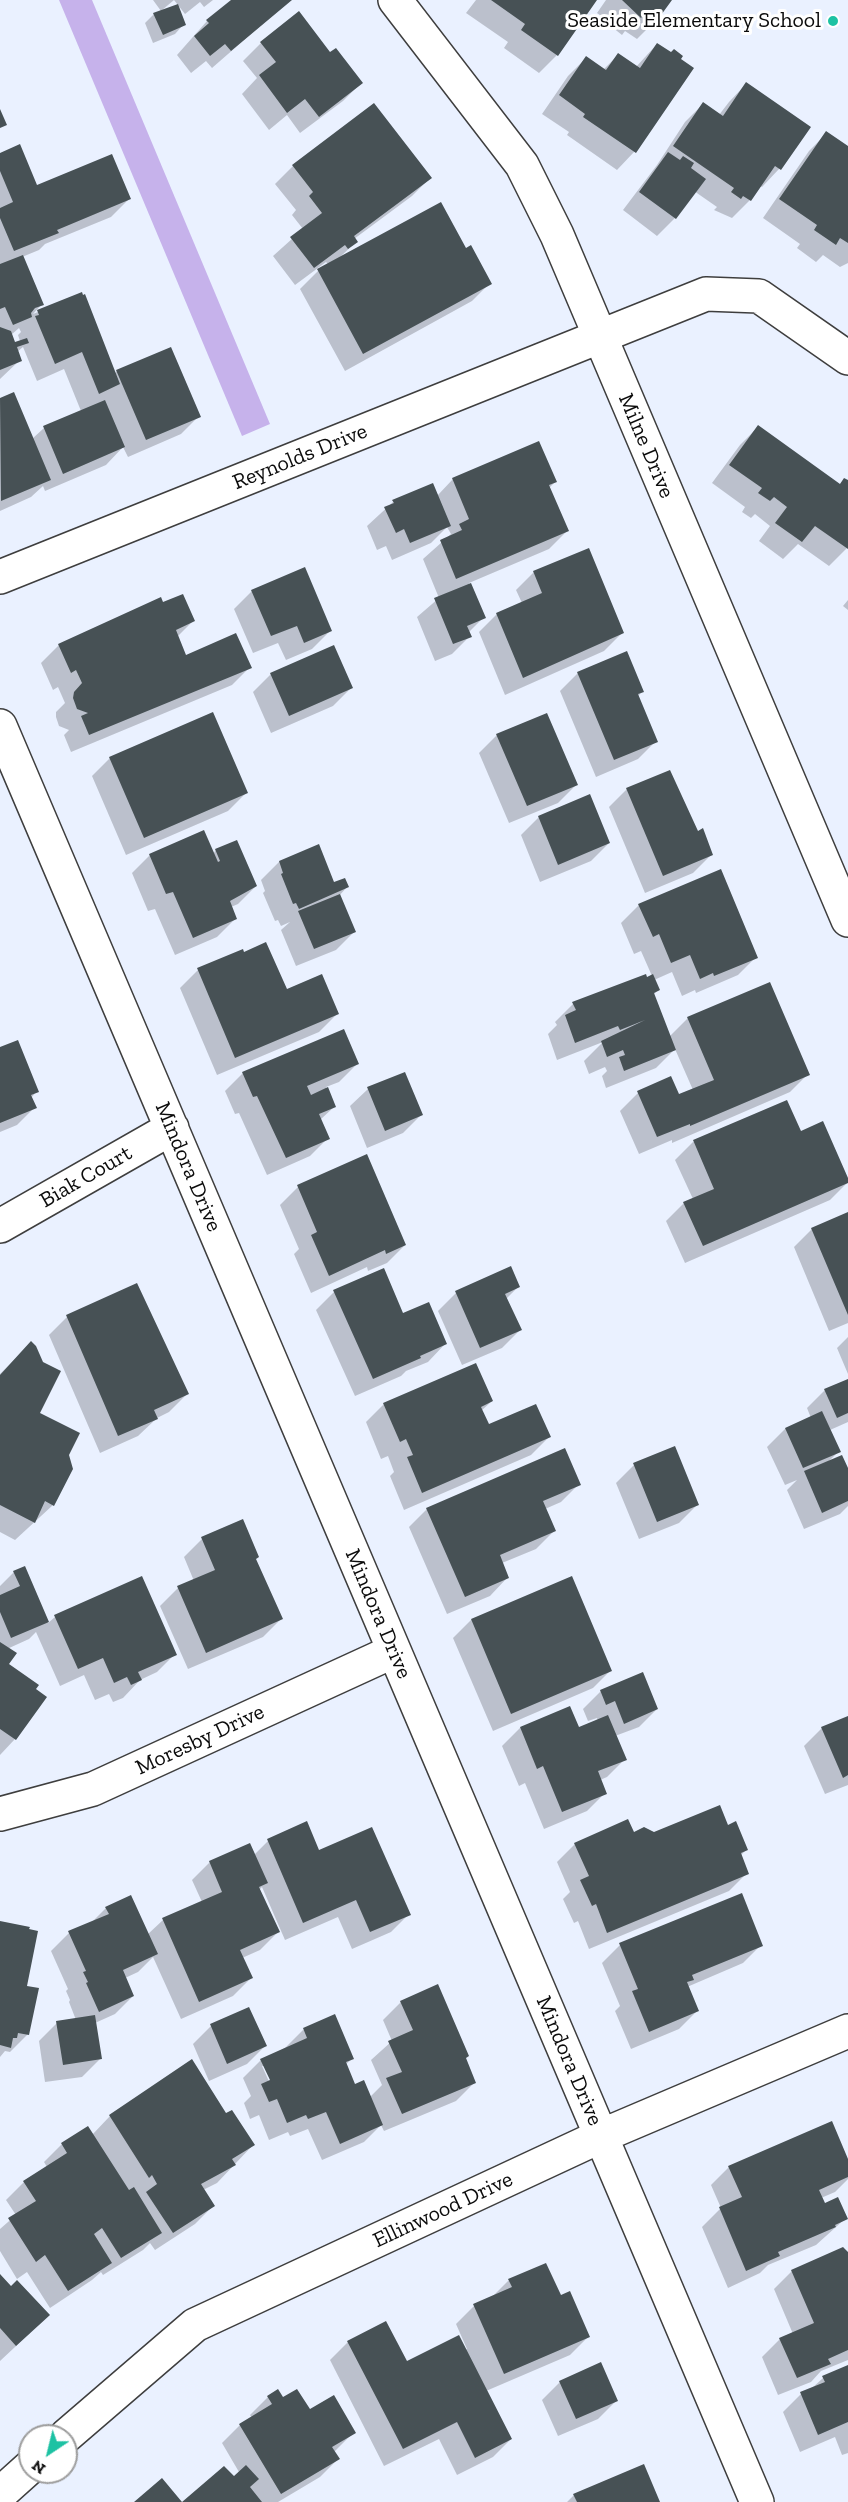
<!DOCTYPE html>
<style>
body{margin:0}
#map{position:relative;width:848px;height:2502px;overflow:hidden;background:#eaf1ff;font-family:"Zilla Slab",serif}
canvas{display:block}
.north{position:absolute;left:18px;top:2424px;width:60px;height:60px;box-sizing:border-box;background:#fff;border:2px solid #9d9d9d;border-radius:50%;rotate:215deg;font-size:16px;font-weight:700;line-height:24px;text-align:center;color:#0b0b0b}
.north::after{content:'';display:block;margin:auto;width:21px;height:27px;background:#1dc2a3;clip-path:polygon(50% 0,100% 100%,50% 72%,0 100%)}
</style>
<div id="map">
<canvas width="848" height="2502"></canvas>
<div class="north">N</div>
</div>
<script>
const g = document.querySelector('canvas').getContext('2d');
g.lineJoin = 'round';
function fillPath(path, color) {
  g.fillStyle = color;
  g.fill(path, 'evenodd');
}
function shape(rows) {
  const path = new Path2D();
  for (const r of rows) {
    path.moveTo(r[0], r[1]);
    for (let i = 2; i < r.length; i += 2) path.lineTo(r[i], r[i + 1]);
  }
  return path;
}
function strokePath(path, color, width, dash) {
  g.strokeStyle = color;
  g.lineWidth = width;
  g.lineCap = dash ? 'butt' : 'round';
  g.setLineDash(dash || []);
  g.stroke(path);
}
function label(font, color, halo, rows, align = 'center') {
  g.font = font + ' "Zilla Slab",serif';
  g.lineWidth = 6;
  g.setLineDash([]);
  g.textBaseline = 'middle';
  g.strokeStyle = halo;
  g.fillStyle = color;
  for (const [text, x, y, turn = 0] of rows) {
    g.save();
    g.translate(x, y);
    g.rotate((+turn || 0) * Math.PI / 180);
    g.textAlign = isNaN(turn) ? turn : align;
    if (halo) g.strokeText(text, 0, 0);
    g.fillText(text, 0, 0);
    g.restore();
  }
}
fillPath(shape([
 [59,0,92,0,270,424,242,436]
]), '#c6b2eb');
fillPath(shape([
 [153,0,213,0,204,7,200,2,185,14,174,0,161,11],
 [236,0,290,0,212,68,206,61,191,73,177,55,207,21],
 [476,0,596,0,557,55,539,73,504,48,508,42,466,13],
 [606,0,669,0,655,21,637,39,625,31,622,35,612,27,613,24,597,13],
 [154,14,184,24,175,34,153,43,145,23],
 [261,43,330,54,361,83,343,101,300,133,287,115,269,130,242,94,257,78,243,61],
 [657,44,692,69,634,152,617,170,567,135,569,132,542,114,568,76,586,58,603,70,618,55,636,67],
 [746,84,809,128,779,169,762,187,760,186,750,200,732,218,714,210,717,207,694,191,675,218,657,236,623,210,657,165,685,122,703,104,719,115,729,102],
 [827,133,848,148,848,263,840,267,823,255,816,262,797,248,800,244,763,218,809,151],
 [0,154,37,187,129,199,111,217,45,244,39,250,22,257,42,304,33,314,81,294,114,374,117,371,199,416,181,434,128,457,123,447,106,465,45,491,43,486,31,497,0,511,0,399,13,394,32,439,44,428,81,411,64,369,37,381,23,347,17,352,20,360,0,379],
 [19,328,21,332,18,335,20,341,14,344,11,335],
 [293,166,430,178,412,196,354,239,356,242,339,258,465,250,490,283,472,301,345,371,300,289,318,271,329,265,326,262,295,285,273,256,303,229,292,215,296,210,275,184],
 [758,427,839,485,844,480,848,482,848,547,829,566,798,544,783,559,759,541,770,526,755,514,751,518,742,512,745,507,712,483,740,445],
 [453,479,555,482,549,488,567,531,549,549,469,583,484,617,468,633,470,636,452,654,435,661,417,617,439,598,423,559,451,534,447,527,431,543,392,560,386,546,377,550,367,526,393,502,437,496],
 [534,572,622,633,604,651,505,695,479,632,497,614,522,603,516,590],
 [252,591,330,631,312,649,286,660,278,643,253,653,234,609],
 [848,600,848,610,843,606],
 [163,604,193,621,177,637,186,657,250,667,232,685,71,752,64,735,69,730,59,726,56,717,56,712,65,703,58,687,53,690,41,663,59,645],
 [578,673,643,691,637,697,656,741,638,759,596,777,560,691],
 [271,674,351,688,333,706,271,733,253,692],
 [497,735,576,785,558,803,509,823,479,753],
 [110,758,246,793,228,811,126,855,92,776],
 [627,789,697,833,711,855,693,873,645,893,609,807],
 [539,817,609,843,591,861,540,882,521,835],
 [318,846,334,884,347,887,339,896,354,932,336,950,296,966,281,930,290,922,281,926,278,920,275,921,263,893,265,891,261,880,279,862],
 [216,850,256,886,238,904,231,907,235,919,217,937,175,955,155,909,148,911,132,873,150,855,213,854],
 [639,905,756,957,738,975,696,993,695,990,682,996,672,972,654,980,658,990,653,995,669,1037,688,1018,808,1074,790,1092,672,1143,672,1140,639,1154,620,1111,638,1093,679,1096,693,1090,675,1049,656,1068,606,1088,602,1076,607,1071,605,1067,589,1074,584,1061,603,1042,557,1060,548,1034,557,1025,555,1022,573,1004,645,976,646,978,652,976,641,951,634,954,621,923],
 [198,970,286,991,337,1014,319,1032,217,1075,180,988],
 [0,1049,37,1091,31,1098,35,1107,17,1125,0,1132],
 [357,1064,339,1082,326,1087,334,1107,320,1120,328,1138,310,1156,267,1175,239,1113,235,1114,225,1091,243,1073],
 [404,1074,421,1115,403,1133,367,1148,350,1106,368,1089],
 [786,1102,800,1133,848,1182,830,1200,685,1263,666,1221,684,1203,693,1199,675,1160,693,1142],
 [298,1187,405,1245,387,1263,368,1271,367,1267,311,1293,294,1254,299,1249,280,1205],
 [848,1214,848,1323,829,1331,794,1247,812,1229],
 [518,1287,506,1299,520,1330,502,1348,462,1365,438,1311,456,1293],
 [334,1292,403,1315,445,1344,428,1362,406,1371,401,1376,355,1396,316,1310],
 [67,1317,187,1394,169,1412,157,1418,138,1436,100,1453,49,1335],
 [848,1337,848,1374,837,1348],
 [31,1343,42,1363,38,1414,68,1454,53,1505,15,1540,0,1532,0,1374],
 [848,1380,848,1422,830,1430,839,1451,828,1462,848,1472,848,1506,840,1514,804,1529,787,1490,797,1480,785,1485,767,1447,785,1429,811,1418,807,1408,825,1390],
 [492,1401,481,1411,488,1426,549,1437,531,1455,404,1510,390,1476,394,1472,388,1456,381,1459,366,1422,384,1404],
 [634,1465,697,1505,679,1523,639,1539,616,1483],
 [579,1484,561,1502,545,1509,554,1531,536,1549,502,1563,507,1578,490,1596,447,1614,409,1527,427,1509],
 [202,1539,254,1560,281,1619,263,1637,188,1669,160,1606,178,1588,194,1581,184,1557],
 [24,1568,48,1623,55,1617,175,1654,157,1672,140,1680,123,1698,113,1702,109,1694,95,1700,84,1675,60,1686,36,1632,29,1639,7,1649,15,1739,0,1755,0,1586,14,1572],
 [571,1578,611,1670,593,1688,493,1731,453,1638,471,1620],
 [601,1691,657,1709,639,1727,615,1736,625,1759,607,1777,600,1780,605,1793,587,1811,544,1829,525,1783,519,1786,502,1746,520,1728,569,1708,578,1729,598,1721,597,1718,588,1721,583,1709],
 [848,1717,848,1785,825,1794,804,1746,822,1728],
 [728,1827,746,1850,740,1856,747,1873,729,1891,589,1949,578,1921,574,1923,563,1899,570,1892,557,1862,575,1844,633,1834],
 [268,1841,319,1852,409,1914,391,1932,352,1949,338,1917,285,1940,262,1887,259,1890,278,1932,260,1950,242,1958,251,1978,233,1996,181,2019,153,1957,138,1972,125,1978,133,1996,115,2014,95,2023,100,2059,82,2077,45,2082,39,2041,57,2023,76,2020,69,2002,70,2000,66,1991,68,1989,51,1951,69,1933,90,1924,106,1908,147,1935,163,1920,202,1902,192,1880,210,1862,254,1855],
 [0,1922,25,1987,28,2034,10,2052,5,2051,0,2057],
 [620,1945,761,1945,743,1963,687,1987,697,2011,679,2029,631,2049,615,2011,620,2006,602,1963],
 [401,2002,464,2059,474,2083,456,2101,384,2131,381,2125,364,2142,322,2160,308,2129,290,2136,288,2132,269,2140,259,2115,250,2119,244,2103,251,2096,243,2078,261,2060,285,2048,303,2030,334,2016,352,2059,345,2065,354,2086,370,2097,382,2085,371,2060,392,2041,383,2020],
 [262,2066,265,2066,274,2087,272,2088],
 [211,2026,265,2046,247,2064,209,2081,193,2044],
 [191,2061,226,2115,253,2145,217,2183,203,2190,213,2206,195,2224,155,2250,150,2243,143,2250,103,2275,101,2272,92,2280,50,2308,27,2272,17,2279,0,2251,0,2229,16,2215,6,2200,24,2182,47,2167,44,2162,62,2144,88,2128,92,2135,110,2116],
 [848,2162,848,2179,835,2192,821,2198,824,2205,846,2218,816,2245,768,2265,760,2273,728,2288,702,2227,721,2208,711,2185,729,2167],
 [848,2257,848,2360,821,2371,811,2382,778,2395,762,2357,780,2339,793,2334,774,2289,792,2271],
 [546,2265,560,2296,588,2337,570,2355,486,2391,511,2439,493,2457,457,2475,439,2439,384,2466,330,2360,348,2342,406,2363,465,2350,467,2349,456,2324,474,2306,491,2298,508,2281],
 [0,2276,30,2333,0,2361],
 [848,2367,848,2453,842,2455,835,2437,800,2452,783,2412,801,2394,811,2389,823,2378],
 [560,2382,616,2401,598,2419,558,2436,542,2400],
 [268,2397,283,2399,354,2432,334,2452,338,2459,320,2477,278,2502,185,2502,233,2478,239,2472,222,2443,240,2425,252,2418,250,2415],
 [574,2495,659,2502,567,2502]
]), '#0003');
fillPath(shape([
 [231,0,292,0,231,51,225,44,210,56,194,36,209,23,206,20],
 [491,0,597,0,558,56,521,30,525,24],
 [622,0,672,0,656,22,644,14,641,18],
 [178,4,186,25,163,35,153,13],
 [299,11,330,52,336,48,363,83,319,117,305,99,287,113,259,75,276,62,260,42],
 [657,43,671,52,674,49,683,56,681,59,694,68,636,153,583,117,585,114,559,95,586,56,606,70,618,53,640,68],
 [746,82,811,127,781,170,775,166,751,201,743,196,741,199,731,192,734,188,673,146,703,102,723,116],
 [374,103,432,178,354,236,358,242,348,249,345,245,314,268,290,237,322,213,309,196,313,192,292,165],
 [0,109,7,125,0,128],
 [826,131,848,146,848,243,840,238,836,245,814,230,817,225,779,199],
 [20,144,37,185,112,154,131,199,57,230,59,233,14,251,0,218,0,208,13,202,0,171,0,153],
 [668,152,680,160,683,156,694,163,691,168,706,179,676,219,639,192],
 [441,202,466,248,471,245,492,284,363,354,317,269],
 [23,255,44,305,35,308,31,313,32,317,13,325,5,307,0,309,0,264],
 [82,292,83,295,85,294,120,384,99,394,82,352,55,364,35,316,39,315,37,310],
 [0,327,11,331,15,342,27,338,29,343,17,347,22,361,0,370],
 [171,347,201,417,146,440,116,370],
 [14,392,51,480,1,501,0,398],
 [105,400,125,447,63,474,43,426],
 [758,425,840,484,844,478,848,480,848,549,815,526,802,542,775,523,787,507,774,497,770,501,758,493,762,488,729,465],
 [539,441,557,482,549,485,569,531,456,579,440,540,462,530,459,524,469,519,452,478],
 [433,483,451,526,410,543,404,529,396,533,384,507,394,503,392,500],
 [589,548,624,633,523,678,496,613,542,593,533,571],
 [305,567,332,631,304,643,297,626,271,636,251,590],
 [471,583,486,618,467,626,472,637,453,644,434,598],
 [183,594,195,621,176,630,186,655,236,633,252,668,89,735,81,716,88,713,77,709,73,698,74,692,82,683,76,670,71,673,58,644,161,597,163,602],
 [334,645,353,688,289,716,270,673],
 [627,651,644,692,638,694,658,742,614,760,577,672],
 [213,712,248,793,144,838,109,757],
 [547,713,578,785,527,806,496,734],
 [670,770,698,831,703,828,713,855,663,876,626,788],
 [590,794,610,843,558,865,538,816],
 [204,830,218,862,220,861,215,849,237,840,257,886,230,901,237,919,193,938,173,892,166,894,149,854],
 [319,844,334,882,345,878,349,887,299,909,296,903,293,904,281,874,283,873,279,861],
 [721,869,758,958,714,976,713,973,700,979,690,955,671,963,659,934,653,937,638,904],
 [340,894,356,932,314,949,298,911],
 [266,942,287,989,322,974,339,1014,235,1058,197,968,243,949,244,952],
 [646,974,647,977,653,974,660,990,654,993,676,1050,624,1071,619,1057,625,1055,623,1050,607,1057,601,1041,645,1020,620,1030,618,1026,575,1043,565,1015,576,1010,572,1002],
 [770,982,810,1075,690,1126,690,1124,657,1137,637,1091,671,1076,679,1094,714,1080,687,1017],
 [344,1029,359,1064,307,1086,311,1095,328,1087,336,1107,319,1114,330,1139,286,1158,257,1096,253,1097,242,1072],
 [18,1040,39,1092,31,1095,37,1108,0,1123,0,1047],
 [405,1072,423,1115,385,1131,367,1087],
 [787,1100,801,1131,823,1121,848,1178,848,1183,703,1246,683,1202,714,1189,693,1140],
 [367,1154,406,1245,386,1254,385,1250,329,1276,311,1235,317,1232,297,1185],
 [848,1212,848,1315,811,1228],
 [511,1266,520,1287,505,1294,522,1330,480,1348,455,1291],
 [384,1268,403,1313,429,1302,447,1344,420,1356,421,1358,373,1379,333,1290],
 [137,1283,189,1394,154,1410,158,1419,118,1436,66,1315],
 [31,1341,36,1346,43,1362,61,1371,40,1413,80,1433,69,1455,73,1469,54,1506,45,1501,35,1523,0,1505,0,1375],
 [476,1363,493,1401,481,1407,489,1424,536,1404,551,1437,422,1493,407,1457,413,1455,406,1439,400,1442,383,1403],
 [848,1379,848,1413,837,1418,824,1389],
 [822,1411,841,1452,803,1468,785,1428],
 [675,1446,699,1505,657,1522,633,1463],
 [565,1448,581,1485,543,1501,556,1531,500,1555,509,1578,465,1597,426,1508],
 [842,1455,848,1468,848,1501,822,1513,804,1471],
 [243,1519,259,1557,256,1559,283,1619,206,1653,177,1586,215,1570,201,1537],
 [25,1566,49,1622,11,1638,0,1612,0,1595,20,1586,13,1571],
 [142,1576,177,1655,138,1672,142,1680,131,1685,127,1677,114,1683,103,1658,78,1669,54,1615],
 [572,1576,612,1671,511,1714,471,1619],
 [0,1642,17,1653,9,1664,39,1685,36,1689,47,1697,16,1740,0,1729],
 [643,1672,658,1709,624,1724,615,1701,606,1705,600,1690],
 [570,1706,579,1727,608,1715,627,1760,598,1771,607,1794,562,1812,543,1766,537,1769,520,1727],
 [848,1716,848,1775,843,1778,821,1727],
 [720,1805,728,1825,736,1821,748,1850,741,1853,749,1874,607,1933,596,1904,592,1906,580,1880,589,1876,574,1843,628,1819,634,1832,644,1827,654,1832],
 [307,1821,319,1850,372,1827,411,1915,370,1932,356,1900,303,1923,267,1839],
 [250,1843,268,1883,259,1887,280,1932,240,1950,253,1978,199,2002,162,1918,222,1892,209,1861],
 [742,1893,763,1946,692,1975,694,1980,687,1982,699,2011,649,2032,632,1991,638,1989,619,1943],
 [131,1895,158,1954,123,1970,134,1996,99,2012,86,1983,88,1982,83,1972,86,1971,68,1931,109,1914,105,1907],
 [0,1921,30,1927,29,1929,38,1931,27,1986,39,1988,29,2035,18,2033,17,2038,13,2038,11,2048,0,2045],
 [438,1984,469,2056,466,2058,476,2083,402,2114,386,2078,402,2072,388,2041,413,2030,400,2001],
 [249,2007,267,2046,227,2064,210,2024],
 [335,2014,354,2059,346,2062,355,2084,364,2080,383,2125,340,2144,326,2112,308,2119,306,2115,287,2123,277,2099,269,2102,261,2084,270,2080,260,2059,307,2038,303,2028],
 [95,2015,102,2059,63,2065,56,2021],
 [192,2059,226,2113,232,2110,255,2145,232,2159,236,2165,201,2184,215,2206,173,2233,146,2192,157,2184,152,2175,149,2178,109,2115],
 [832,2121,848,2159,848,2177,819,2190,825,2203,838,2197,848,2219,835,2225,836,2227,778,2252,780,2256,746,2271,719,2207,742,2197,728,2166],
 [88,2126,129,2190,134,2187,162,2233,121,2258,102,2228,94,2234,112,2263,68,2291,45,2255,36,2262,8,2218,36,2201,23,2181,67,2153,61,2143],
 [843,2247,848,2252,848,2350,828,2359,831,2364,797,2378,779,2338,814,2323,791,2270],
 [546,2263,561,2295,570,2291,590,2337,504,2374,473,2304,512,2287,508,2279],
 [0,2274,11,2286,17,2280,50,2315,16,2346,0,2328],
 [386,2321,407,2361,459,2335,512,2439,475,2458,457,2422,403,2449,347,2341],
 [601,2362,618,2401,576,2419,559,2381],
 [848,2365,848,2422,818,2435,800,2392,825,2382,822,2376],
 [278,2389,283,2397,297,2389,310,2409,334,2395,356,2433,332,2447,340,2459,281,2494,239,2424,272,2404,267,2396],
 [644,2464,660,2502,577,2502,573,2494],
 [246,2465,259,2479,250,2487,262,2502,182,2502,224,2466,234,2476],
 [162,2478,182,2502,134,2502]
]), '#475155');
const minor = shape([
 [395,0,522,165,557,235,848,920],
 [0,577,706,294,759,296,848,358],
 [0,726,757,2502],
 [0,1226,172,1128],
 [0,1814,93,1789,394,1651],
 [66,2436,195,2325,601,2136,848,2031],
 [0,2494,30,2467]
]);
strokePath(minor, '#3e3e3e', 36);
strokePath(minor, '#fff', 33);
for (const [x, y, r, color] of [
 [833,21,6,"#1dc2a3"]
]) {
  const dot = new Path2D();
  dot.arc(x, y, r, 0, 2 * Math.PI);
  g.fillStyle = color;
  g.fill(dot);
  strokePath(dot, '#fff', 2);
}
label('22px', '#0b0b0b', '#fff', [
 ["Seaside Elementary School",821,21]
], 'right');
label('22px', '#0b0b0b', '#fff', [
 ["Milne Drive",646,446,67],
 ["Reynolds Drive",300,457,-22],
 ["Mindora Drive",188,1167,67],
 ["Biak Court",86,1177,-30],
 ["Mindora Drive",378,1614,67],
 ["Moresby Drive",200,1740,-25],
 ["Mindora Drive",569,2061,67],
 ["Ellinwood Drive",443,2210,-25]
]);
</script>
